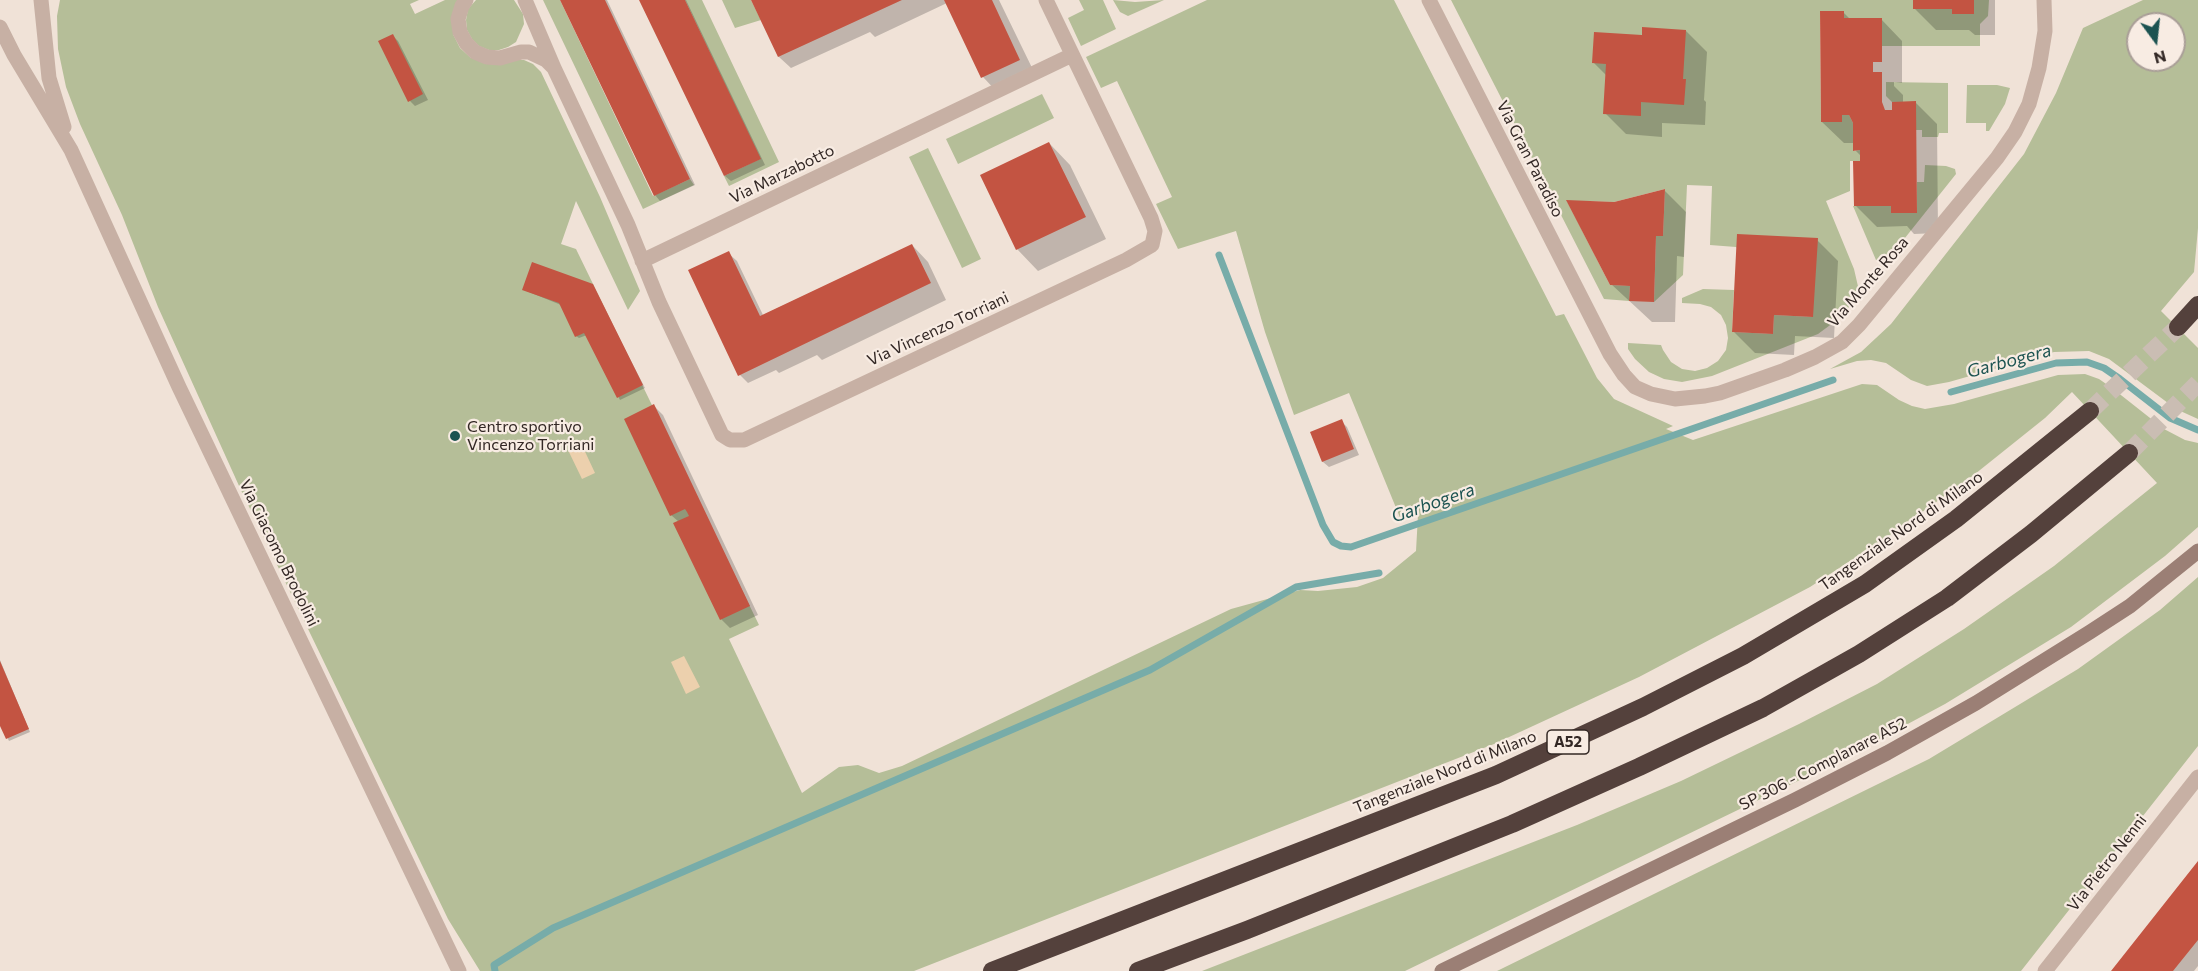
<!DOCTYPE html>
<style>
body{margin:0}
#map{position:relative;width:2198px;height:971px;overflow:hidden;background:#f0e2d7;font-family:Commissioner,sans-serif}
canvas{display:block}
.north{position:absolute;left:2126px;top:12px;width:60px;height:60px;box-sizing:border-box;background:#f8ece3;border:2px solid #a99e97;border-radius:50%;rotate:165deg;font-size:16px;font-weight:700;line-height:24px;text-align:center;color:#332825}
.north::after{content:'';display:block;margin:auto;width:21px;height:27px;background:#1c5351;clip-path:polygon(50% 0,100% 100%,50% 72%,0 100%)}
</style>
<div id="map">
<canvas width="2198" height="971"></canvas>
<div class="north">N</div>
</div>
<script>
const g = document.querySelector('canvas').getContext('2d');
g.lineJoin = 'round';
function fillPath(path, color) {
  g.fillStyle = color;
  g.fill(path, 'evenodd');
}
function shape(rows) {
  const path = new Path2D();
  for (const r of rows) {
    path.moveTo(r[0], r[1]);
    for (let i = 2; i < r.length; i += 2) path.lineTo(r[i], r[i + 1]);
  }
  return path;
}
function strokePath(path, color, width, dash) {
  g.strokeStyle = color;
  g.lineWidth = width;
  g.lineCap = dash ? 'butt' : 'round';
  g.setLineDash(dash || []);
  g.stroke(path);
}
function label(font, color, halo, rows, align = 'center') {
  g.font = font + ' Commissioner,sans-serif';
  g.lineWidth = 4.5;
  g.setLineDash([]);
  g.textBaseline = 'middle';
  g.strokeStyle = halo;
  g.fillStyle = color;
  for (const [text, x, y, turn = 0] of rows) {
    g.save();
    g.translate(x, y);
    g.rotate((+turn || 0) * Math.PI / 180);
    g.textAlign = isNaN(turn) ? turn : align;
    if (halo) g.strokeText(text, 0, 0);
    g.fillText(text, 0, 0);
    g.restore();
  }
}
fillPath(shape([
 [60,0,419,0,410,4,415,14,445,0,458,0,453,34,460,48,471,58,524,60,533,64,541,72,600,197,640,291,628,310,576,201,561,244,576,249,759,625,729,639,802,793,839,767,858,765,879,773,902,766,1231,609,1300,590,1318,591,1357,587,1383,578,1416,551,1418,515,1401,520,1349,393,1294,415,1265,332,1236,231,1178,249,1156,204,1172,197,1117,81,1101,88,1086,57,1207,0,1394,0,1556,316,1564,314,1597,378,1614,399,1673,426,1666,429,1693,440,1862,384,1877,385,1899,400,1912,406,1925,409,1954,404,2058,375,2085,374,2099,379,2112,388,2164,429,2185,440,2198,443,2198,527,2165,556,2071,627,1945,704,1835,763,1405,971,1202,971,1577,825,1681,781,1799,724,1877,684,1964,629,2054,566,2157,483,2072,392,2045,418,1970,478,1887,537,1810,587,1639,677,1494,744,914,971,480,971,448,919,240,488,158,307,122,215,80,124,66,87,58,49,57,16],
 [476,0,514,0,523,14,524,24,516,42,508,47,499,50,489,50,479,46,472,39,467,30,466,20,468,9],
 [543,0,560,0,653,196,690,179,694,185,643,209],
 [685,0,702,0,779,162,729,186,724,176,760,159],
 [722,0,751,0,761,20,735,28],
 [1079,0,1103,0,1116,29,1081,46,1068,18,1084,10],
 [1113,0,1135,2,1164,0,1128,16,1120,12],
 [1451,0,1913,0,1913,9,1952,9,1952,14,1974,14,1974,0,1989,0,1988,16,1980,24,1980,46,1882,46,1881,18,1844,18,1843,11,1820,11,1821,122,1842,122,1842,115,1849,115,1853,123,1854,151,1860,150,1860,161,1850,161,1850,191,1826,201,1854,269,1860,295,1837,320,1818,334,1712,376,1682,382,1664,379,1649,372,1635,359,1628,349,1628,343,1661,345,1663,350,1671,362,1682,369,1695,371,1707,368,1718,361,1726,350,1728,338,1726,325,1721,315,1711,307,1700,304,1682,303,1682,298,1703,289,1734,290,1732,332,1773,334,1774,315,1813,317,1736,247,1710,245,1712,186,1687,185,1683,275,1654,302,1656,236,1663,236,1665,189,1614,202,1567,201,1610,285,1630,286,1629,301,1604,299],
 [2143,0,2198,0,2198,228,2194,272,2161,311,2198,348,2198,419,2176,409,2109,359,2089,351,2054,352,1949,382,1927,386,1911,380,1886,363,1871,360,1857,361,1830,369,1861,352,1891,324,2024,154,2056,93,2083,28],
 [2138,24,2174,24,2174,60,2138,60],
 [1886,82,1948,83,1948,133,1939,133,1938,137,1922,137,1922,130,1916,130,1916,102,1892,102,1886,96],
 [1967,85,1997,85,2010,88,2005,104,1989,131,1986,131,1986,123,1966,123],
 [1042,94,1054,118,958,164,946,139],
 [928,148,981,259,962,268,909,157],
 [1925,165,1946,166,1955,169,1956,174,1885,263,1876,260,1853,206,1891,206,1917,212,1917,182,1924,182],
 [2198,577,2198,746,2021,971,1497,971,1929,759,2078,669,2160,610]
]), '#b5be98');
fillPath(shape([
 [581,443,595,473,582,479,568,450],
 [684,656,700,687,686,694,671,662]
]), '#ecd0ad');
fillPath(shape([
 [561,0,607,0,695,185,660,201,655,195],
 [641,0,686,0,765,165,731,181,725,176],
 [753,0,999,0,1036,76,999,94,983,77,947,3,875,37,870,32,791,68,779,57],
 [1914,0,1995,0,1995,35,1975,35,1969,30,1936,30,1915,9],
 [1843,12,1850,19,1881,19,1902,41,1902,83,1894,82,1894,86,1903,95,1903,103,1916,103,1937,124,1938,233,1914,234,1907,226,1877,227,1855,205,1862,157,1855,150,1855,143,1844,143,1822,122],
 [1686,31,1707,52,1704,100,1706,102,1705,125,1662,123,1662,137,1626,134,1605,113,1607,76,1594,63],
 [393,36,398,41,428,100,415,106,410,101],
 [1049,143,1070,165,1106,239,1038,271,1017,249],
 [1665,191,1686,212,1684,257,1677,256,1675,322,1652,322,1611,284,1614,204],
 [1817,240,1838,261,1834,338,1795,336,1794,355,1755,353,1733,331],
 [912,245,928,262,946,300,822,360,817,355,779,373,776,370,748,383,740,375,728,253,737,261,763,315],
 [592,285,645,388,620,400,587,335,579,338,576,336,561,305,524,290],
 [654,406,663,415,758,615,730,628,721,619,679,522,671,515],
 [1341,421,1347,427,1359,455,1329,467,1323,462,1312,433],
 [0,660,30,732,9,741,0,722],
 [2198,863,2198,966,2194,971,2113,971]
]), '#0003');
strokePath(shape([
 [1219,255,1323,525,1333,542,1341,546,1351,547,1833,380],
 [1951,392,2056,363,2087,362,2104,368,2120,379,2170,418,2198,430],
 [495,971,494,965,553,928,1150,670,1296,587,1379,573]
]), '#77aca9', 7);
fillPath(shape([
 [560,0,605,0,690,179,654,196],
 [639,0,685,0,761,159,724,176],
 [751,0,902,0,778,57],
 [944,0,992,0,1020,60,981,78],
 [1913,0,1974,0,1974,14,1952,14,1952,9,1913,9],
 [1820,11,1844,11,1844,18,1882,18,1882,62,1873,62,1873,72,1882,72,1882,102,1885,110,1892,110,1892,102,1916,101,1917,213,1891,213,1891,206,1854,206,1853,161,1860,161,1860,150,1853,151,1853,123,1849,115,1842,115,1842,122,1821,122],
 [1642,27,1686,30,1683,79,1686,79,1684,105,1641,102,1641,116,1603,114,1606,64,1592,63,1594,32,1642,35],
 [393,34,423,94,408,102,378,41],
 [1049,142,1086,217,1016,250,980,175],
 [1665,189,1663,236,1656,236,1654,302,1629,301,1630,286,1610,285,1566,200,1614,202],
 [1737,234,1818,238,1813,317,1774,315,1773,334,1732,332],
 [912,244,931,283,738,376,688,270,729,251,760,316],
 [532,262,593,284,643,385,617,398,584,333,575,337,559,303,522,290],
 [654,404,750,606,720,620,673,523,689,516,687,512,685,509,670,516,624,419],
 [1342,419,1354,449,1322,462,1310,432],
 [0,661,29,729,6,739,0,726],
 [2198,861,2198,940,2173,971,2111,971]
]), '#c35442');
strokePath(shape([
 [2090,411,2178,327],
 [2129,453,2198,383]
]), '#cabdb3', 18, [18, 9]);
strokePath(shape([
 [41,0,49,78,64,127],
 [466,0,462,6,458,19,460,32,466,43,475,52,487,57,500,58,521,52,529,52,546,60,554,68,525,0],
 [1429,0,1610,354,1624,375,1635,387,1651,394,1675,399,1705,396,1720,393,1785,370,1815,357,1842,342,1859,325,1997,158,2015,132,2029,104,2039,68,2045,31,2044,0],
 [0,27,14,55,71,150,179,387,459,971],
 [554,68,628,225,659,302,722,435,730,440,744,440,1126,260,1152,245,1155,231,1151,218,1046,0],
 [642,261,1072,55],
 [2045,971,2198,777]
]), '#c7b0a4', 15);
strokePath(shape([
 [1442,971,1795,800,1887,753,1976,703,2090,632,2130,606,2198,551]
]), '#9b7f75', 15);
strokePath(shape([
 [2178,327,2198,305],
 [992,971,1496,775,1643,707,1743,656,1865,584,1956,519,2090,411],
 [1138,971,1247,930,1512,824,1639,767,1763,708,1859,654,1947,598,2031,534,2129,453]
]), '#54413c', 18);
for (const [x, y, r, color] of [
 [455,436,6,"#1c5351"]
]) {
  const dot = new Path2D();
  dot.arc(x, y, r, 0, 2 * Math.PI);
  g.fillStyle = color;
  g.fill(dot);
  strokePath(dot, '#f8ece3', 2);
}
for (const [x, y, w] of [
 [1568,742,42]
]) {
  const box = new Path2D();
  box.roundRect(x - w / 2, y - 12, w, 24, 4.5);
  g.fillStyle = '#f8ece3';
  g.fill(box);
  strokePath(box, '#332825', 1.5);
}
label('bold 15px', '#332825', null, [
 ["A52",1568,742]
]);
label('16px', '#332825', '#f8ece3', [
 ["Via Gran Paradiso",1530,159,63],
 ["Via Marzabotto",782,174,-26],
 ["Via Monte Rosa",1868,282,-49],
 ["Via Vincenzo Torriani",938,329,-25],
 ["Tangenziale Nord di Milano",1901,531,-35],
 ["Via Giacomo Brodolini",279,553,64],
 ["SP 306 - Complanare A52",1823,764,-27],
 ["Tangenziale Nord di Milano",1445,772,-22],
 ["Via Pietro Nenni",2107,863,-52]
]);
label('16px', '#332825', '#f8ece3', [
 ["Centro sportivo",467,427],
 ["Vincenzo Torriani",467,445]
], 'left');
label('italic 18px', '#1c5351', '#f8ece3', [
 ["Garbogera",2009,361,-15],
 ["Garbogera",1433,503,-19]
]);
</script>
